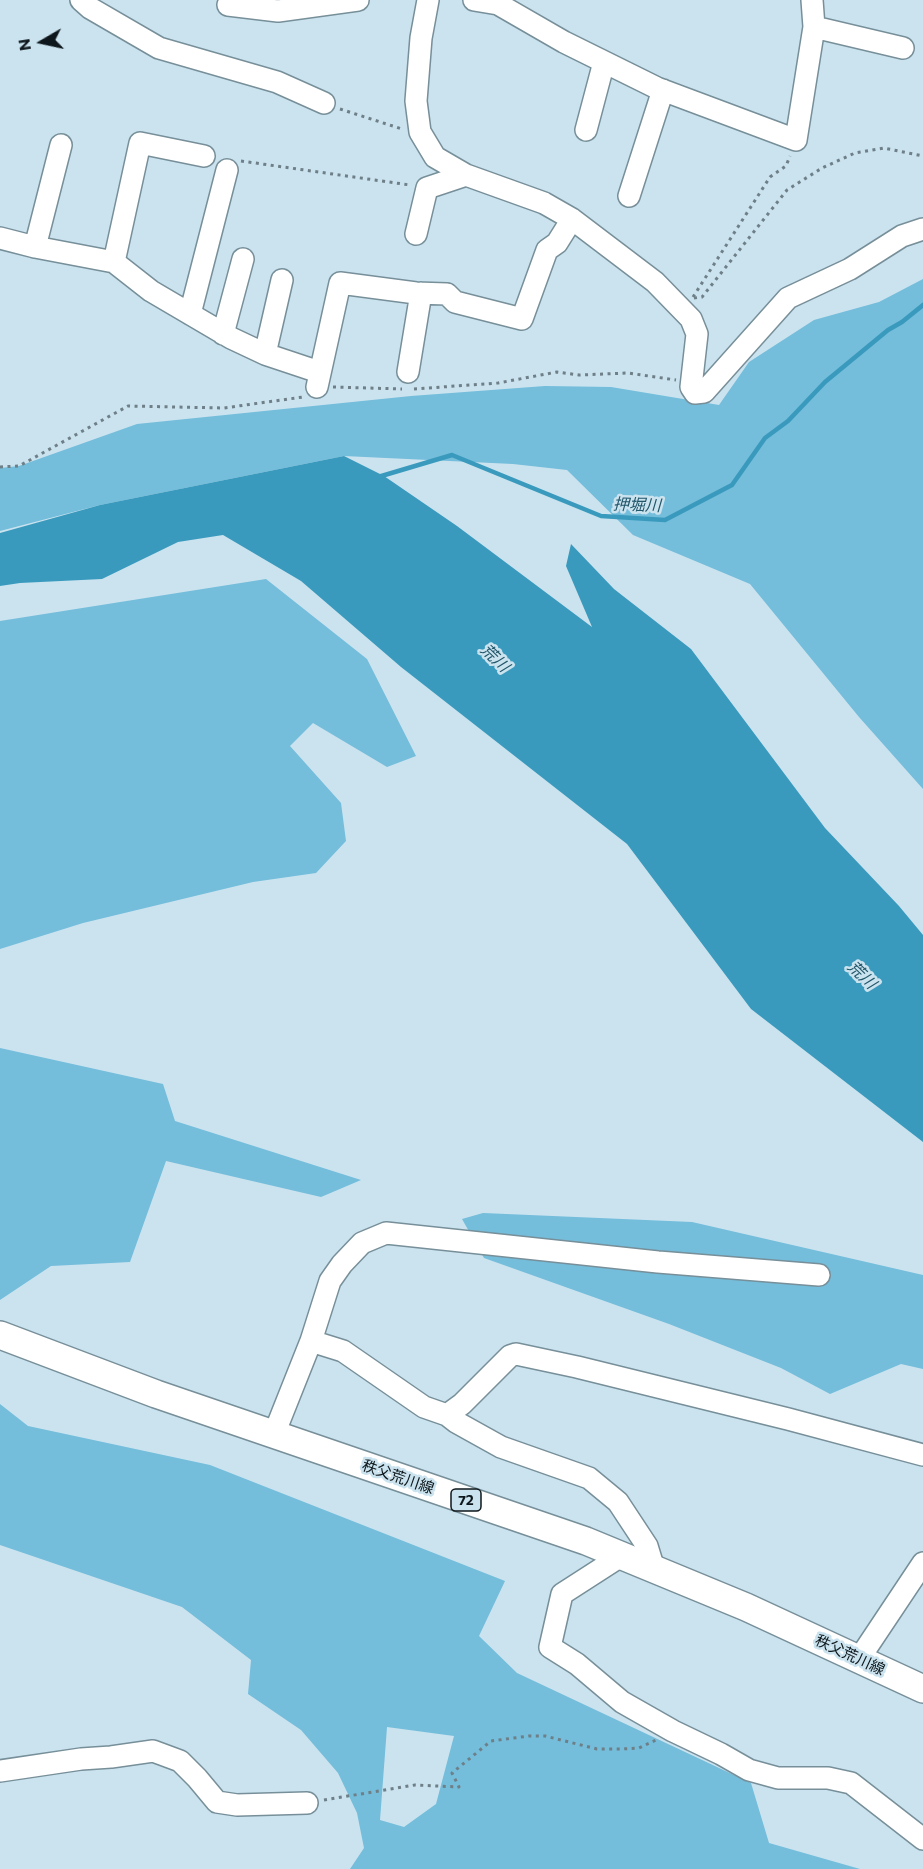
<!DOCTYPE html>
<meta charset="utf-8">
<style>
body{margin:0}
#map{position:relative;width:923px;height:1869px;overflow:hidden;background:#cae3ef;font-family:Commissioner,sans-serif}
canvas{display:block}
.north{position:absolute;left:12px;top:12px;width:60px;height:60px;-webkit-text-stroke:4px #cae3ef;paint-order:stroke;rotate:261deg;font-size:16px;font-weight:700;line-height:24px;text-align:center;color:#0e171b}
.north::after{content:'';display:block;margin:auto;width:21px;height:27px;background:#0e171b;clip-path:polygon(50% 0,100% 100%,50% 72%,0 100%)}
</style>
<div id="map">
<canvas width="923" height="1869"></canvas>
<div class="north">N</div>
</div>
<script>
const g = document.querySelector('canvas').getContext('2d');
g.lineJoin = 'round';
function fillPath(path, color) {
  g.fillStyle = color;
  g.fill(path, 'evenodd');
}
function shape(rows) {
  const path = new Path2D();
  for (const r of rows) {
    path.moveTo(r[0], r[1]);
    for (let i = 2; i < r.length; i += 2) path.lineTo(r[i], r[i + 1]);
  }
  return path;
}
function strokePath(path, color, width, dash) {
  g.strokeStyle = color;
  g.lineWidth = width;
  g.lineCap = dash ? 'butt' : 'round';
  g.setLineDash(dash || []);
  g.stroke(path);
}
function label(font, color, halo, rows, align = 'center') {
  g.font = font + ' Commissioner,"Noto Sans JP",sans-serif';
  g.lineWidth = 5;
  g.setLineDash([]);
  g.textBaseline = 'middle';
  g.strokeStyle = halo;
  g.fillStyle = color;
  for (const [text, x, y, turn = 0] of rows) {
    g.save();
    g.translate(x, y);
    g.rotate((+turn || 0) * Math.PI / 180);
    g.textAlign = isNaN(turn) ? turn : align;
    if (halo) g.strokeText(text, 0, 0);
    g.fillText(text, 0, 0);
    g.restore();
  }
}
fillPath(shape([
 [923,279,923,789,859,717,750,584,633,535,567,470,513,464,344,456,100,505,0,531,0,468,19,466,137,424,411,396,545,386,611,387,719,405,749,362,814,320,879,302],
 [266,579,367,659,416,756,387,767,313,723,290,746,341,803,346,841,316,873,253,882,83,923,0,949,0,621],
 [0,1048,163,1084,175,1121,361,1180,321,1197,166,1161,130,1262,51,1266,0,1300],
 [483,1213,692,1222,923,1275,923,1369,901,1364,830,1394,781,1368,669,1324,484,1258,462,1219],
 [0,1404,28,1426,210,1465,505,1581,479,1636,517,1673,751,1783,769,1843,860,1869,350,1869,364,1848,357,1813,338,1773,301,1730,248,1694,251,1660,182,1607,0,1545],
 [387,1727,454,1736,436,1804,404,1827,380,1820]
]), '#74bddb');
fillPath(shape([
 [344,456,384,476,457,526,592,627,566,566,571,544,614,589,691,649,825,828,899,906,923,935,923,1142,751,1009,627,844,401,667,301,581,223,535,178,542,102,579,20,583,0,586,0,533,100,505]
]), '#3a9abd');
strokePath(shape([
 [378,477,452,455,601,516,665,520,732,485,765,438,788,421,825,382,888,330,902,322,923,305]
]), '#3a9abd', 4.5);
const minor = shape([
 [81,0,90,8,159,48,277,82,324,103],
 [428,0,421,38,416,101,420,132,435,157,466,175,544,203,572,219,655,282,691,319,697,334,691,387,695,393,704,392,788,298,850,269,902,236,923,229],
 [474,0,498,4,564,42,657,88,796,140,814,27,812,0],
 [228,5,278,11,358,0],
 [814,27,903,48],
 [586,130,604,62],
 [629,196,663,90],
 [416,234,427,188,466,175],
 [0,238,35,247,114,262,151,291,231,338,265,354,319,372],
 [35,247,61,145],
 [114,262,140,143,204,156],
 [190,314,227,170],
 [223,334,243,259],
 [265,354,282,280],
 [408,372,421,293],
 [317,387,340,283,416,293,447,294,455,302,522,319,547,250,557,243,572,219],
 [311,1341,343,1351,424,1407,447,1415,456,1422,501,1447,589,1478,618,1502,647,1546,654,1569],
 [447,1415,462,1404,510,1356,516,1354,577,1367,788,1419,923,1455],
 [274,1434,311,1341,330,1281,342,1264,362,1243,386,1233,658,1262,819,1275],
 [621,1556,562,1594,550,1647,577,1664,622,1702,673,1731,721,1754,749,1770,778,1778,828,1778,851,1783,923,1839],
 [859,1659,923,1563],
 [0,1771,81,1759,111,1757,153,1751,180,1761,197,1778,217,1802,237,1805,307,1803]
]);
const major = shape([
 [0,1335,156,1394,586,1541,746,1607,923,1689]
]);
strokePath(minor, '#778f99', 24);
strokePath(major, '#778f99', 30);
strokePath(shape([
 [340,109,402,129],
 [241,161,410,185],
 [693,297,770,177,786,166,790,156],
 [694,298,702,297,787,190,822,168,855,153,884,148,923,156],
 [333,387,402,389],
 [414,389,498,383,557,372,579,375,628,373,676,380],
 [0,467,19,466,128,406,224,408,303,397],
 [324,1800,415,1785,459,1787,452,1773,491,1741,529,1736,545,1736,597,1749,622,1749,639,1748,656,1740]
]), '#6e7f87', 3, [3, 4.5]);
strokePath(minor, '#fff', 21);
strokePath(major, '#fff', 27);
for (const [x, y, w] of [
 [466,1500,30]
]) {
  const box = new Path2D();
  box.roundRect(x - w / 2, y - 11, w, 22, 4.5);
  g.fillStyle = '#cae3ef';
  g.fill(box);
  strokePath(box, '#0e171b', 1.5);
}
label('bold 14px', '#0e171b', null, [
 ["72",466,1500]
]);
label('15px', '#0e171b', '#cae3ef', [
 ["秩父荒川線",398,1477,19],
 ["秩父荒川線",850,1655,25]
]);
label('italic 16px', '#225669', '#cae3ef', [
 ["押堀川",637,505,2],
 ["荒川",495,658,44],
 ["荒川",862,975,44]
]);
</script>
